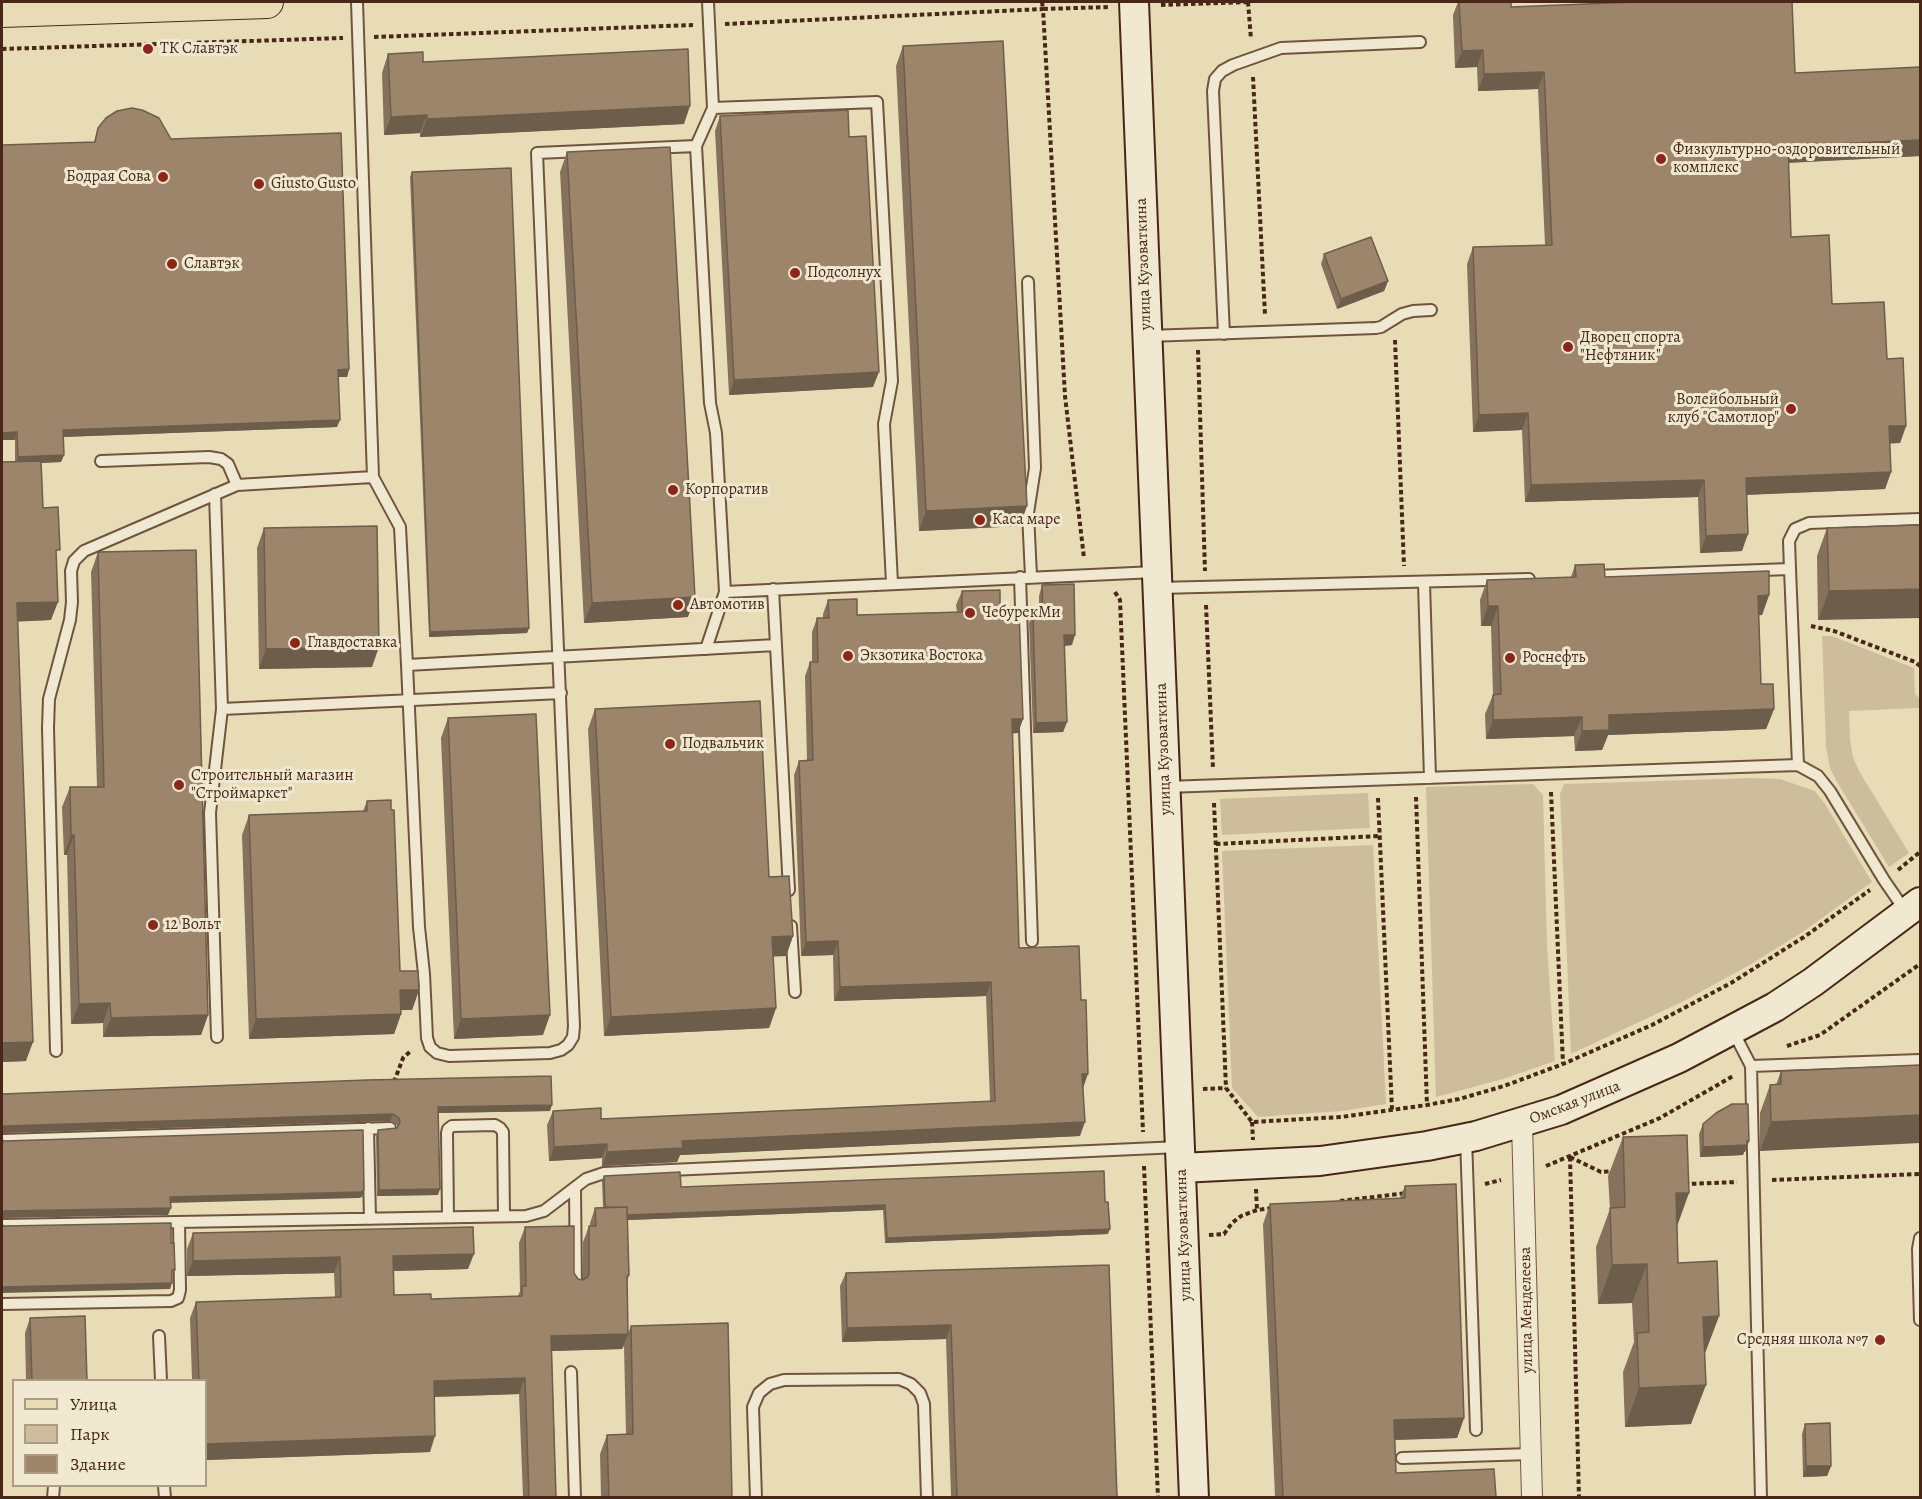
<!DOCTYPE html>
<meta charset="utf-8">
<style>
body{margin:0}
#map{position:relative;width:1922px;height:1499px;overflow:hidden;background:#e8dcb7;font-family:Alegreya,serif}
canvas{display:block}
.frame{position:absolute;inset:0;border:3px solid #492718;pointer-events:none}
.legend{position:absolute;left:12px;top:1379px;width:195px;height:108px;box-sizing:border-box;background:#f0e8d0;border:2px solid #ad9b86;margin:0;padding:8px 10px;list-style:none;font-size:18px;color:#492718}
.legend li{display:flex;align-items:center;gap:12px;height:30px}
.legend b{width:30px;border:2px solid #ad9b86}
</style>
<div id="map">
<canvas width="1922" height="1499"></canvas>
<div class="frame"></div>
<ul class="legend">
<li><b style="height:8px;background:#e8dcb7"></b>Улица</li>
<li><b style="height:16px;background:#cdbd9c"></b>Парк</li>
<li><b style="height:16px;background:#9c856b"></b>Здание</li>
</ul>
</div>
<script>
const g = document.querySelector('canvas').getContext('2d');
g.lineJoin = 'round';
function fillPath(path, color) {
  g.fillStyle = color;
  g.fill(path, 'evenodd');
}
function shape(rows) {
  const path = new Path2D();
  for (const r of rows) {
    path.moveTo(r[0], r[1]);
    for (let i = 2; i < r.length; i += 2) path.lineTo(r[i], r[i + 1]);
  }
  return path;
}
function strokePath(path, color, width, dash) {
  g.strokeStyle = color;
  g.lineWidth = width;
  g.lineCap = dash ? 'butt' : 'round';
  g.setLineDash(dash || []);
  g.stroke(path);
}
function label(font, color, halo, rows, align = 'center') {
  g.font = font + ' Alegreya,serif';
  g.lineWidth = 6;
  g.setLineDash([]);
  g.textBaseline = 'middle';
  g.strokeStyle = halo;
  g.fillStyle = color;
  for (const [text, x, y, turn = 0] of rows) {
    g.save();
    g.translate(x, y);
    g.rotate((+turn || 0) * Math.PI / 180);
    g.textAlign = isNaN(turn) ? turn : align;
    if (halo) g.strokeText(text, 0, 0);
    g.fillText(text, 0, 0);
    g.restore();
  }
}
fillPath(shape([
 [1822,636,1832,636,1914,668,1915,694,1919,698,1919,708,1849,711,1850,740,1853,757,1859,771,1909,853,1889,867,1837,782,1830,768,1826,747],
 [1751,778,1780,779,1815,791,1825,804,1872,882,1804,931,1753,963,1684,1001,1571,1054,1560,794,1564,784],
 [1533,784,1543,795,1547,946,1555,1061,1503,1079,1436,1097,1426,787],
 [1368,793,1370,828,1222,835,1220,799],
 [1373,845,1386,1104,1342,1111,1258,1117,1232,1088,1222,851]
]), '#cdbd9c');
const service = shape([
 [357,2,373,477,400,527,407,665,776,645],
 [708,2,713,108,696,146,710,403,716,433,725,592,1155,572],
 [713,108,877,102,892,381,884,424,892,583],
 [1028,282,1035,468,1028,513,1031,576],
 [1224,334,1213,91,1215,79,1222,71,1233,65,1281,48,1420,42],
 [1148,336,1376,328,1381,327,1402,314,1413,311,1431,310],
 [101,461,209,457,221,459,228,464,237,485],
 [215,494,222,709,210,813,217,1037],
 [1790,569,1789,541,1795,529,1809,523,1920,519],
 [1593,576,1790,569,1798,765],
 [1020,577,1032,941],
 [1424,583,1430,778],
 [1158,588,1529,579],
 [773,589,789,890],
 [706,649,725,592],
 [407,665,419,927,424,974,427,1038,430,1047,437,1053,449,1056,550,1053,561,1050,568,1045,573,1037,574,1026,537,153,696,146],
 [222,709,561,693],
 [1166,787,1798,765,1818,776,1830,791,1884,880,1906,912],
 [791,926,795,992],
 [1733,1031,1751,1066,1920,1060],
 [56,1051,48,728,49,699,70,620,72,602,71,571,74,561,84,551,237,485,373,477],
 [1751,1066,1761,1498],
 [368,1128,370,1219],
 [1466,1138,1476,1430],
 [2,1140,390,1128],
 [575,1188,576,1288],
 [448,1217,447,1133,448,1129,452,1126,495,1125,500,1128,503,1132,504,1216],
 [2,1225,526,1216,544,1211,586,1179,604,1173,1179,1147],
 [1920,1238,1918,1249,1920,1320],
 [2,1304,171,1301,178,1298,180,1290,179,1222],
 [159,1336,161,1380],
 [571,1372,575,1498],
 [1402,1458,1531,1454],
 [164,1486,165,1498],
 [53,1498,54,1486],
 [756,1498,753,1407,759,1393,770,1384,784,1380,899,1379,911,1384,920,1393,924,1404,927,1498]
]);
const minor = shape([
 [1522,1123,1532,1498]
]);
const secondary = shape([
 [1134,2,1194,1498],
 [1181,1168,1320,1161,1427,1146,1476,1136,1561,1110,1679,1058,1775,1007,1813,982,1920,902]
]);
const primary = shape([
 [2,11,267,2]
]);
strokePath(service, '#715440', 14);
strokePath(minor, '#715440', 22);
strokePath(secondary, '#492718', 32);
strokePath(primary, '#492718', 34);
strokePath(shape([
 [1042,2,1043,9,1109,7],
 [1248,2,1251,39],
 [1161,5,1250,2],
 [725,24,1043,9,1065,396,1084,558],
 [374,37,693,25],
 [2,49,343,38],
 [1253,77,1265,315],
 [1395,340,1404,566],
 [1198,350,1205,571],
 [1115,592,1120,600,1143,1132],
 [1206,605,1213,769],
 [1811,626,1834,631,1915,662,1920,666],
 [1551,792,1563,1064],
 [1416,797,1427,1105],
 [1378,798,1392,1110],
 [1214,803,1226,1088,1252,1122,1341,1117,1427,1105,1459,1099,1504,1086,1563,1064,1652,1025,1731,983,1804,937,1870,890],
 [1216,844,1379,836],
 [1898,870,1920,852],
 [1787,1046,1820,1035,1920,964],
 [394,1082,403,1058,412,1050],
 [1203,1089,1226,1088],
 [1252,1122,1253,1140],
 [1570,1157,1601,1172,1613,1171],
 [1570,1157,1579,1498],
 [1144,1166,1158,1498],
 [1546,1166,1660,1118,1733,1076],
 [1772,1180,1920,1174],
 [1686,1181,1688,1184,1737,1182],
 [1485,1184,1501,1180],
 [1256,1189,1257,1210],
 [1340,1201,1407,1193],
 [1209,1235,1224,1234,1232,1223,1241,1216,1257,1210,1272,1208]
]), '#492718', 4, [4.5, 3]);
strokePath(service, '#f0e8d0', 10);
strokePath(minor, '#f0e8d0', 20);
strokePath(secondary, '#f0e8d0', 28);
strokePath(primary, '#e8dcb7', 32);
fillPath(shape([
 [1458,2,1511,2,1511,7,1795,73,1920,67,1920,156,1788,163,1791,237,1832,304,1887,359,1906,426,1900,443,1890,443,1891,472,1885,489,1746,495,1742,551,1700,553,1698,497,1525,502,1522,430,1473,432,1467,264,1473,247,1545,245,1538,89,1478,91,1477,67,1455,68,1453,15],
 [903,46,1020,526,919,531,896,66],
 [388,54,423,62,684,124,420,137,420,133,384,135,382,73],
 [720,116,849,137,873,387,729,395,715,131],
 [98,128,171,139,349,369,347,377,338,377,337,427,63,437,64,455,61,462,41,463,43,508,57,558,51,620,18,621,26,1061,2,1062,2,462,15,462,15,440,2,440,2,145,94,142],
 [567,152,688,617,584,623,560,172],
 [412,172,529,628,527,633,429,637,410,177],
 [1324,254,1388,281,1384,291,1337,309,1321,264],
 [1920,525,1818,620,1817,556,1827,528],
 [264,528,372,667,259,669,257,548],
 [98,552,208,1015,201,1035,103,1037,103,1023,71,1024,67,855,64,855,62,807,70,787,97,787,91,572],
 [1575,565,1605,577,1769,595,1762,615,1759,615,1761,684,1774,709,1766,729,1608,735,1602,750,1575,751,1574,736,1486,739,1485,714,1493,695,1491,626,1481,626,1480,600,1487,580,1571,577],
 [1042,585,1072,645,1064,646,1067,722,1063,732,1033,733,1029,623,1033,613,1039,613,1039,596],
 [962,591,1000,610,1023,719,1018,733,1012,733,1019,948,1083,1087,1080,1136,680,1155,677,1162,602,1166,602,1158,549,1161,547,1125,553,1111,601,1119,990,1101,986,996,834,1001,833,955,801,956,794,775,799,761,807,761,805,676,810,662,812,662,812,632,817,618,823,618,823,614,828,600,857,615,957,612,956,605],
 [595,709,769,877,793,936,786,956,773,956,776,1008,769,1028,604,1036,588,729],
 [448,718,543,1035,454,1039,441,738],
 [367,801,400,971,419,990,412,1010,401,1010,401,1014,394,1034,249,1039,242,835,249,815,363,811],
 [1920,1065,1760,1151,1760,1113,1770,1085,1776,1085,1781,1071],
 [2,1094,550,1111,438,1113,438,1195,377,1196,376,1136,378,1130,397,1128,397,1125,390,1121,2,1133],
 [1703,1124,1749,1141,1745,1152,1744,1152,1743,1155,1700,1157,1699,1134],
 [1623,1137,1677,1225,1678,1263,1719,1316,1704,1355,1691,1424,1625,1427,1623,1372,1634,1342,1632,1303,1598,1304,1596,1247,1610,1209,1608,1176],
 [604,1176,681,1187,1105,1202,1108,1234,885,1243,883,1210,627,1220,629,1275,627,1282,628,1333,631,1326,732,1497,601,1497,600,1454,607,1435,626,1434,624,1346,622,1349,552,1351,556,1497,523,1497,519,1394,434,1397,430,1452,206,1460,206,1380,192,1380,190,1318,196,1302,335,1297,334,1273,187,1276,187,1249,193,1233,468,1269,393,1271,394,1295,431,1299,518,1296,520,1291,519,1243,525,1227,574,1273,578,1279,583,1279,583,1242,589,1226,590,1226,590,1223,595,1208,603,1207,602,1181],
 [1405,1186,1464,1418,1457,1438,1395,1440,1396,1473,1496,1497,1275,1497,1263,1224,1270,1204,1400,1198],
 [1109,1265,1117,1497,951,1497,946,1339,842,1342,840,1286,846,1273],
 [30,1318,87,1380,26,1380,25,1333],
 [1805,1424,1831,1466,1827,1476,1803,1477,1802,1434]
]), '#86725c');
fillPath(shape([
 [1483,50,1477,67,1455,68,1462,51],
 [1544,72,1538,89,1478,91,1484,74],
 [690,106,684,124,420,137,427,119],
 [427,115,420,133,384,135,391,117],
 [1920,140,1920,156,1781,163,1788,146],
 [1388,281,1384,291,1337,309,1341,299],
 [349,369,347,377,335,377,338,370],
 [879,372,873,387,729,395,734,380],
 [1528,413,1522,430,1473,432,1479,415],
 [340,420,337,427,60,437,63,430],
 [1889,426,1906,426,1900,443,1883,444],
 [17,432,15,440,2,440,2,433],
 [64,455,61,462,16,464,18,457],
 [1891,472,1885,489,1739,495,1746,478],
 [1704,480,1698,497,1525,502,1531,485],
 [1027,506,1020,526,919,531,926,511],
 [1748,534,1742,551,1700,553,1706,536],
 [1920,589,1920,618,1818,620,1829,591],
 [1769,595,1762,615,1751,616,1758,596],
 [695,597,688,617,584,623,592,603],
 [58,602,51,620,10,622,17,603],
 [1488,606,1498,606,1491,626,1481,626],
 [529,628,527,633,429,637,430,632],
 [1064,635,1075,635,1072,645,1060,646],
 [379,647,372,667,259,669,266,649],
 [1774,709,1766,729,1608,735,1602,750,1575,751,1582,731,1609,715],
 [1582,717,1574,736,1486,739,1493,720],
 [1012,719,1023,719,1018,733,1007,734],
 [1067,722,1063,732,1033,733,1036,723],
 [71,835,74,835,67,855,64,855],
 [793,936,786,956,765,957,772,937],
 [838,941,833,955,801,956,806,942],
 [991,982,986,996,834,1001,840,987],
 [400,990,419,990,412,1010,393,1010],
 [110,1003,103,1023,71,1024,79,1004],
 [776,1008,769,1028,604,1036,611,1017],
 [401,1014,394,1034,249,1039,256,1019],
 [208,1015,201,1035,103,1037,111,1018],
 [550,1015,543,1035,454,1039,461,1019],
 [33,1042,26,1061,2,1062,2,1043],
 [1082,1074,1088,1074,1083,1088],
 [552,1105,550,1111,436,1113,438,1107],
 [393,1114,390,1121,2,1133,2,1128,4,1126],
 [1920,1115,1920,1143,1760,1151,1771,1122],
 [1085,1122,1080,1136,680,1155,677,1162,602,1166,607,1152,682,1141],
 [1749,1141,1745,1152,1744,1152,1743,1155,1700,1157,1703,1147],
 [607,1144,602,1158,549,1161,554,1147],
 [440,1189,438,1195,377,1196,379,1190],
 [364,1190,362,1197,359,1198,168,1203,170,1197],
 [1676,1193,1689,1193,1675,1232],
 [885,1205,883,1210,604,1221,605,1216],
 [171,1208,168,1215,2,1218,2,1213,4,1211],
 [1110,1229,1108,1234,885,1243,887,1238],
 [474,1254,468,1269,387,1271,393,1256],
 [340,1257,334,1273,187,1276,193,1261],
 [1647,1264,1632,1303,1598,1304,1612,1265],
 [172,1283,170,1289,2,1293,2,1287],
 [1719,1316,1704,1356,1703,1317],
 [951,1325,946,1339,842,1342,847,1328],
 [628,1334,622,1349,546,1351,551,1336],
 [525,1378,519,1394,428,1397,434,1381],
 [1706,1385,1691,1424,1625,1427,1639,1388],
 [1464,1418,1457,1438,1387,1440,1394,1420],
 [435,1436,430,1452,206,1460,206,1444],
 [1806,1466,1831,1466,1827,1476,1803,1477]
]), '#6d5d4b');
const building = shape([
 [1459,2,1511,2,1511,7,1636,2,1792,2,1795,73,1920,67,1920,140,1788,146,1791,237,1829,235,1832,304,1884,302,1887,359,1903,358,1906,426,1889,426,1891,472,1746,478,1748,534,1706,536,1704,480,1531,485,1528,413,1479,415,1473,247,1552,245,1544,72,1484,74,1483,50,1462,51,1459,2],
 [1003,41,1027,506,926,511,903,46,1003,41],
 [688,49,690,106,427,119,427,115,391,117,388,54,423,52,423,62,688,49],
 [132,108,142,110,159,118,171,139,341,133,349,369,338,370,340,420,63,430,64,455,18,457,17,432,2,433,2,145,95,142,98,128,106,118,117,111,132,108],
 [848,110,849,137,866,136,879,372,734,380,720,116,848,110],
 [670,147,695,597,592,603,567,152,670,147],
 [511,168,529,628,430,632,412,172,511,168],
 [1371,237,1388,281,1341,299,1324,254,1371,237],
 [41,461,43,508,58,507,60,550,56,550,58,602,17,603,33,1042,2,1043,2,462,41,461],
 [1920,525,1920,589,1829,591,1827,528,1920,525],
 [377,526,379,647,266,649,264,528,377,526],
 [196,550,208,1015,111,1018,110,1003,79,1004,74,835,71,835,70,787,104,787,98,552,196,550],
 [1604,564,1605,577,1769,571,1769,595,1758,596,1761,684,1773,684,1774,709,1609,715,1609,730,1582,731,1582,717,1493,720,1493,695,1501,694,1498,606,1488,606,1487,580,1576,577,1575,565,1604,564],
 [1074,584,1075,635,1064,635,1067,722,1036,723,1033,613,1043,613,1042,585,1074,584],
 [1000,590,1000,610,1019,610,1023,719,1012,719,1019,948,1079,946,1081,1000,1086,1000,1088,1074,1082,1074,1085,1122,682,1141,683,1148,607,1152,607,1144,554,1147,553,1111,601,1108,601,1119,995,1101,991,982,840,987,838,941,806,942,799,761,813,760,810,662,818,662,817,618,829,618,828,600,857,599,857,615,962,612,962,591,1000,590],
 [760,701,769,877,789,876,793,936,772,937,776,1008,611,1017,595,709,760,701],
 [536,714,550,1015,461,1019,448,718,536,714],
 [391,800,391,810,394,810,400,971,418,971,419,990,400,990,401,1014,256,1019,249,815,367,811,367,801,391,800],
 [1920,1065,1920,1115,1771,1122,1770,1085,1781,1084,1781,1071,1920,1065],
 [551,1076,552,1105,438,1107,440,1189,379,1190,378,1130,397,1128,400,1122,399,1118,393,1114,4,1126,2,1128,2,1094,367,1080,551,1076],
 [1732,1104,1748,1104,1749,1141,1747,1141,1747,1145,1703,1147,1703,1124,1716,1113,1732,1104],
 [363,1130,364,1190,361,1192,170,1197,171,1208,4,1211,2,1213,2,1140,4,1141,363,1130],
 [1687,1135,1689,1193,1676,1193,1678,1263,1717,1261,1719,1316,1703,1317,1706,1385,1639,1388,1637,1333,1649,1332,1647,1264,1612,1265,1610,1208,1625,1207,1623,1137,1687,1135],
 [1104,1171,1105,1202,1108,1202,1110,1229,887,1238,885,1205,627,1215,627,1207,605,1207,604,1176,680,1172,681,1187,1104,1171],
 [1456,1184,1464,1418,1394,1420,1396,1473,1494,1469,1496,1497,1283,1497,1270,1204,1405,1198,1405,1186,1456,1184],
 [627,1207,629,1275,627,1276,628,1334,551,1336,556,1497,529,1497,525,1378,434,1381,435,1436,206,1444,206,1380,199,1380,196,1302,341,1297,340,1257,193,1261,193,1233,473,1227,474,1254,393,1256,394,1295,431,1294,431,1299,522,1296,522,1286,526,1286,525,1227,574,1226,574,1273,578,1279,582,1280,588,1277,589,1273,589,1226,596,1226,595,1208,627,1207],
 [171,1223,171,1243,174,1243,175,1270,172,1270,172,1283,2,1287,2,1225,4,1226,171,1223],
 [1109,1265,1117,1497,957,1497,951,1325,847,1328,846,1273,1109,1265],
 [85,1316,87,1380,32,1380,30,1318,85,1316],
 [728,1323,732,1497,609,1497,607,1435,633,1434,631,1326,728,1323],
 [1830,1423,1831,1466,1806,1466,1805,1424,1830,1423]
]);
fillPath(building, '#9c856b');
strokePath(building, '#6d5d4b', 1.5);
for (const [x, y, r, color] of [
 [148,49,6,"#8f2418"],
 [1661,159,6,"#8f2418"],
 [163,177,6,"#8f2418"],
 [259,184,6,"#8f2418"],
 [172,264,6,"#8f2418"],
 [795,273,6,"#8f2418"],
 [1568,347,6,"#8f2418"],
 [1791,409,6,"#8f2418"],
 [673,490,6,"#8f2418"],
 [980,520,6,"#8f2418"],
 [678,605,6,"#8f2418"],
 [970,613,6,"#8f2418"],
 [295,643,6,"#8f2418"],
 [848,656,6,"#8f2418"],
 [1510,658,6,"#8f2418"],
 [670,744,6,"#8f2418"],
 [179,785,6,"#8f2418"],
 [153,925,6,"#8f2418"],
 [1880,1340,6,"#8f2418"]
]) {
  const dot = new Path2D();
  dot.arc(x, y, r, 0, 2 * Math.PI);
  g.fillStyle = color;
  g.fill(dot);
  strokePath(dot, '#f0e8d0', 2);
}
label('16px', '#492718', '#f0e8d0', [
 ["ТК Славтэк",160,49],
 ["Физкультурно-оздоровительный",1673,150],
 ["комплекс",1673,168],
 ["Бодрая Сова",151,177,"right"],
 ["Giusto Gusto",271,184],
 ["Славтэк",184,264],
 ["Подсолнух",807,273],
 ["Дворец спорта",1580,338],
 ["\"Нефтяник\"",1580,356],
 ["Волейбольный",1779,400,"right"],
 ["клуб \"Самотлор\"",1779,418,"right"],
 ["Корпоратив",685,490],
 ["Каса маре",992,520],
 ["Автомотив",690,605],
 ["ЧебурекМи",982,613],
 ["Главдоставка",307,643],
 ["Экзотика Востока",860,656],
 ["Роснефть",1522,658],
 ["Подвальчик",682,744],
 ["Строительный магазин",191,776],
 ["\"Строймаркет\"",191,794],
 ["12 Вольт",165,925],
 ["Средняя школа №7",1868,1340,"right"]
], 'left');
label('16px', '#492718', '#f0e8d0', [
 ["улица Кузоваткина",1144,264,-92],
 ["улица Кузоваткина",1164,749,-92],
 ["Омская улица",1575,1103,-21],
 ["улица Кузоваткина",1184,1235,-92],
 ["улица Менделеева",1527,1310,-91]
]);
</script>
